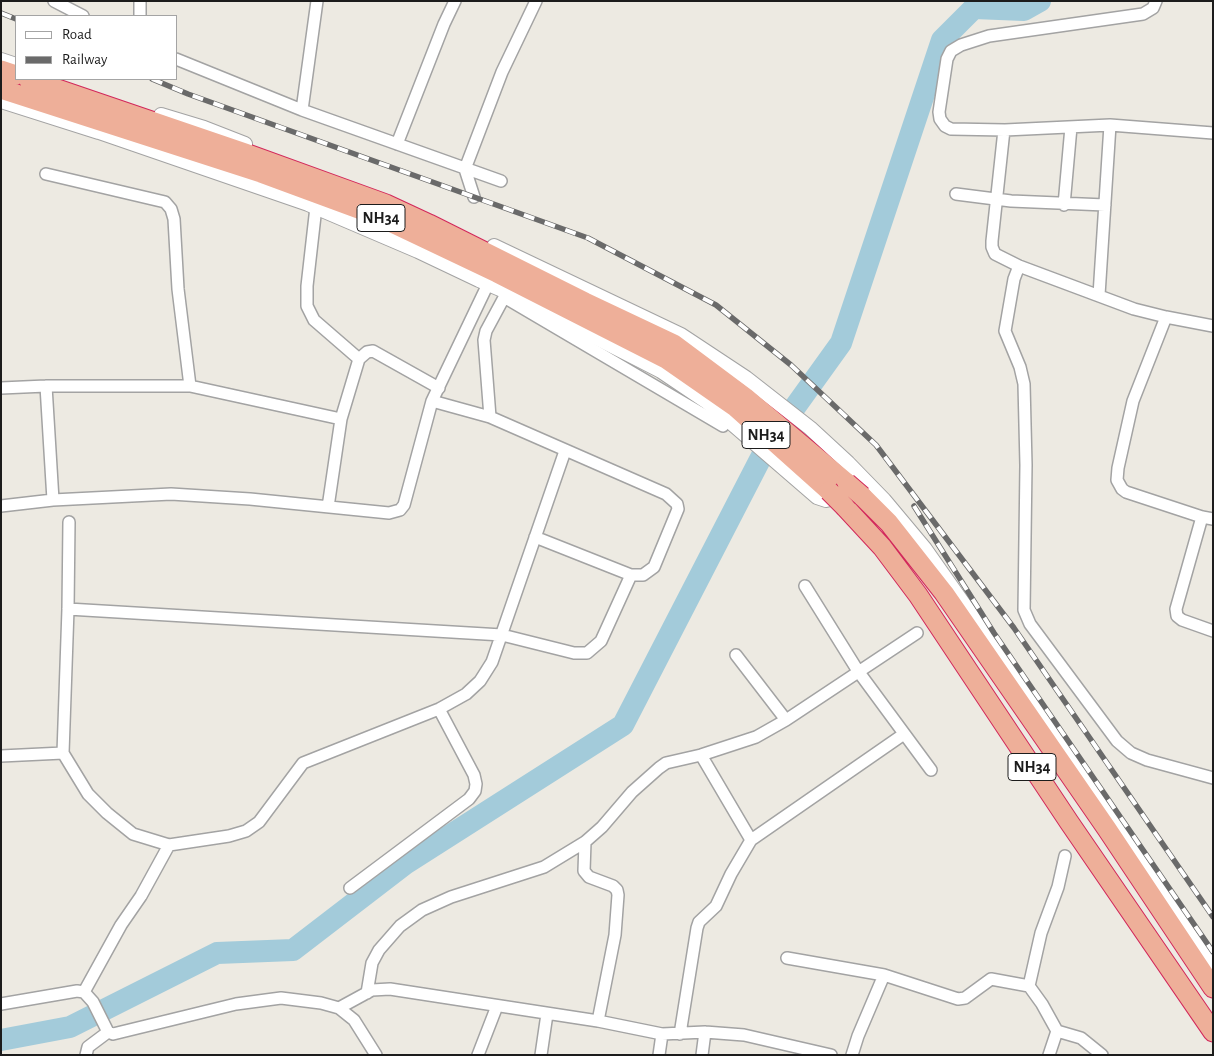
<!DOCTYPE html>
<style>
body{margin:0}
#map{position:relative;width:1214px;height:1056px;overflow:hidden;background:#edeae2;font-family:"Alegreya Sans",sans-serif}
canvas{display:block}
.frame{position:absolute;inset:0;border:2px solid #1c1c1c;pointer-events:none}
.legend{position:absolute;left:15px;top:15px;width:162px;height:65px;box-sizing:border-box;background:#fff;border:1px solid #a4a4a4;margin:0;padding:6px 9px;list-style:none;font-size:15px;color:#1c1c1c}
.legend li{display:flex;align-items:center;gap:10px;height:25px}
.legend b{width:25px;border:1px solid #a4a4a4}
</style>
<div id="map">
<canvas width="1214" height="1056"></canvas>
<div class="frame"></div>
<ul class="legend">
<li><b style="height:6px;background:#fff"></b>Road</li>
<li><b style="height:6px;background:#6a6a6a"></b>Railway</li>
</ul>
</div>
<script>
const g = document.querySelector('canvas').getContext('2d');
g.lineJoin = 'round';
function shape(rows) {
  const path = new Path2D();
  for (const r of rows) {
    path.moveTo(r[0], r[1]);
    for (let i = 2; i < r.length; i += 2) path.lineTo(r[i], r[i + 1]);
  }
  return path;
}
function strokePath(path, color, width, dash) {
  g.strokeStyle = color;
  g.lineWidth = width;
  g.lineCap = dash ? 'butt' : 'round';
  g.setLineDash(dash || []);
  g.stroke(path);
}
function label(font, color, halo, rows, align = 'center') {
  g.font = font + ' "Alegreya Sans",sans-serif';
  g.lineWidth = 4.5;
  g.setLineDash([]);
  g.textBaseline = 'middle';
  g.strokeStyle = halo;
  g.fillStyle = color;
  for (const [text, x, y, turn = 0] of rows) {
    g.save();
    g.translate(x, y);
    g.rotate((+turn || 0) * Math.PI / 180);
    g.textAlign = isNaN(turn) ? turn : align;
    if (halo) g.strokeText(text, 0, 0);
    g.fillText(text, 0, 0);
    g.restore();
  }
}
strokePath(shape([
 [1,1040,70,1027,217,953,293,950,405,864,623,725,767,446,841,343,942,40,974,8,1024,10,1040,1]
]), '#a3cbda', 22);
const minor = shape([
 [54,1,83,16],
 [140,1,140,16],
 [1156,1,1153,8,1143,14,989,36,961,45,951,51,947,59,939,112,940,119,945,126,951,129,1005,130,1110,125,1213,133],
 [176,59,302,110,501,181],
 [302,110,317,1],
 [1004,130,992,241,992,247,995,254,1019,266,1134,309,1166,317,1213,326],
 [397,144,444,24,455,1],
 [46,174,165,202,171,209,174,219,178,289,190,386],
 [956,194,1011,201,1105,205],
 [474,197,465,169,502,72,536,1],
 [1064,205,1071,127],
 [316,207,307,286,307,306,314,320,359,359],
 [1019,266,1014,279,1005,331,1020,367,1024,384,1026,465,1024,610,1030,624,1117,741,1131,753,1147,760,1213,778],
 [1099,295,1110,125],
 [509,300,723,426],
 [1166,317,1133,401,1118,468,1117,480,1122,489,1126,492,1202,517,1213,519],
 [46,386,53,500],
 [1,388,46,386,190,386,341,419,359,359,367,352,373,351,439,388],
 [432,401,490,417,666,494,677,504,678,509,654,567,643,575,631,575,535,537],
 [490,417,484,340,486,331,507,292],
 [1,506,53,500,171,494,250,499,389,513,400,510,404,505,432,401,488,284],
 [328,507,341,419],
 [1202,517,1176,609,1177,616,1182,620,1213,631],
 [69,522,68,609,63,753,88,794,107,813,133,834,169,845,229,836,246,831,259,822,303,763,439,709,466,694,480,681,492,662,565,451],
 [805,586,858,671,931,770],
 [68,609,502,635,574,653,587,653,601,641,631,575],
 [736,655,786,720],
 [701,755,751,840],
 [1,756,63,753],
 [585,842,584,871,589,877,613,886,617,890,618,895,615,935,598,1021],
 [350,888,469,799,475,791,476,784,474,775,439,709],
 [787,958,884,975,958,999,965,998,991,979,1029,986,1042,1004,1057,1031,1049,1055],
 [1029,986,1041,933,1058,887,1065,856],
 [84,992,121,925,141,896,169,845],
 [367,993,372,963,379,950,400,926,422,910,451,897,544,867,585,842,602,827,632,792,659,768,666,763,701,755,756,737,786,720,917,633],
 [1,1004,77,991,84,992,93,1002,108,1032,113,1034,236,1004,281,998,321,1003,339,1008,354,1020,376,1055],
 [339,1008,372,990,390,989,598,1021,662,1034,705,1032,744,1035,831,1055],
 [1057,1031,1081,1038,1102,1055],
 [680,1034,697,928,699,922,716,906,731,874,751,840,904,734],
 [86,1055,88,1047,108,1032],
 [478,1055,497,1006],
 [541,1055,547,1014],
 [659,1055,662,1034],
 [702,1055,705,1032],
 [852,1055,858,1036,884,975]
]);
const tertiary = shape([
 [1,60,16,65],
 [1,101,99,132,308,204,418,251,479,280,507,292,661,371,707,402,817,497,826,500,843,496],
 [161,115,204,128,245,144],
 [494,246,681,335,746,378,810,428,848,463,884,500,925,549,1075,762,1213,963]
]);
const trunk = shape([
 [1,70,16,75],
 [28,79,245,153,386,204,429,224,585,302,674,344,745,397,847,483],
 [1,89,261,173,375,215,497,273,666,359,735,407,829,491],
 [862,496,889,523,944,593,1107,829,1213,988],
 [845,507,882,547,918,595,1069,822,1213,1032]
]);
strokePath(minor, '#a3a3a3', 14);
strokePath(tertiary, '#a3a3a3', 16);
strokePath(trunk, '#d2285b', 21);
strokePath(minor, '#fff', 11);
strokePath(tertiary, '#fff', 14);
strokePath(trunk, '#eeaf99', 19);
const rail = shape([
 [1,13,16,19],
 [152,79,188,94,588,238,716,305,791,365,876,445,1014,628,1213,917],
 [914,506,994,633,1213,952]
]);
strokePath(rail, '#6a6a6a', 5.5);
strokePath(rail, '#fff', 4, [11]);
const trunkBridge = shape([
 [847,483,862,496],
 [829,491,845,507]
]);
strokePath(trunkBridge, '#d2285b', 21, []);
strokePath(trunkBridge, '#eeaf99', 19);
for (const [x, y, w] of [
 [381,218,48],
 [766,435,48],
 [1032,767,48]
]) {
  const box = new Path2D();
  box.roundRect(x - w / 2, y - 13.5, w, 27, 4);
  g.fillStyle = '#fff';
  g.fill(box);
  strokePath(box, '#1c1c1c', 1);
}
label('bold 16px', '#1c1c1c', null, [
 ["NH34",381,218],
 ["NH34",766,435],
 ["NH34",1032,767]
]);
</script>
